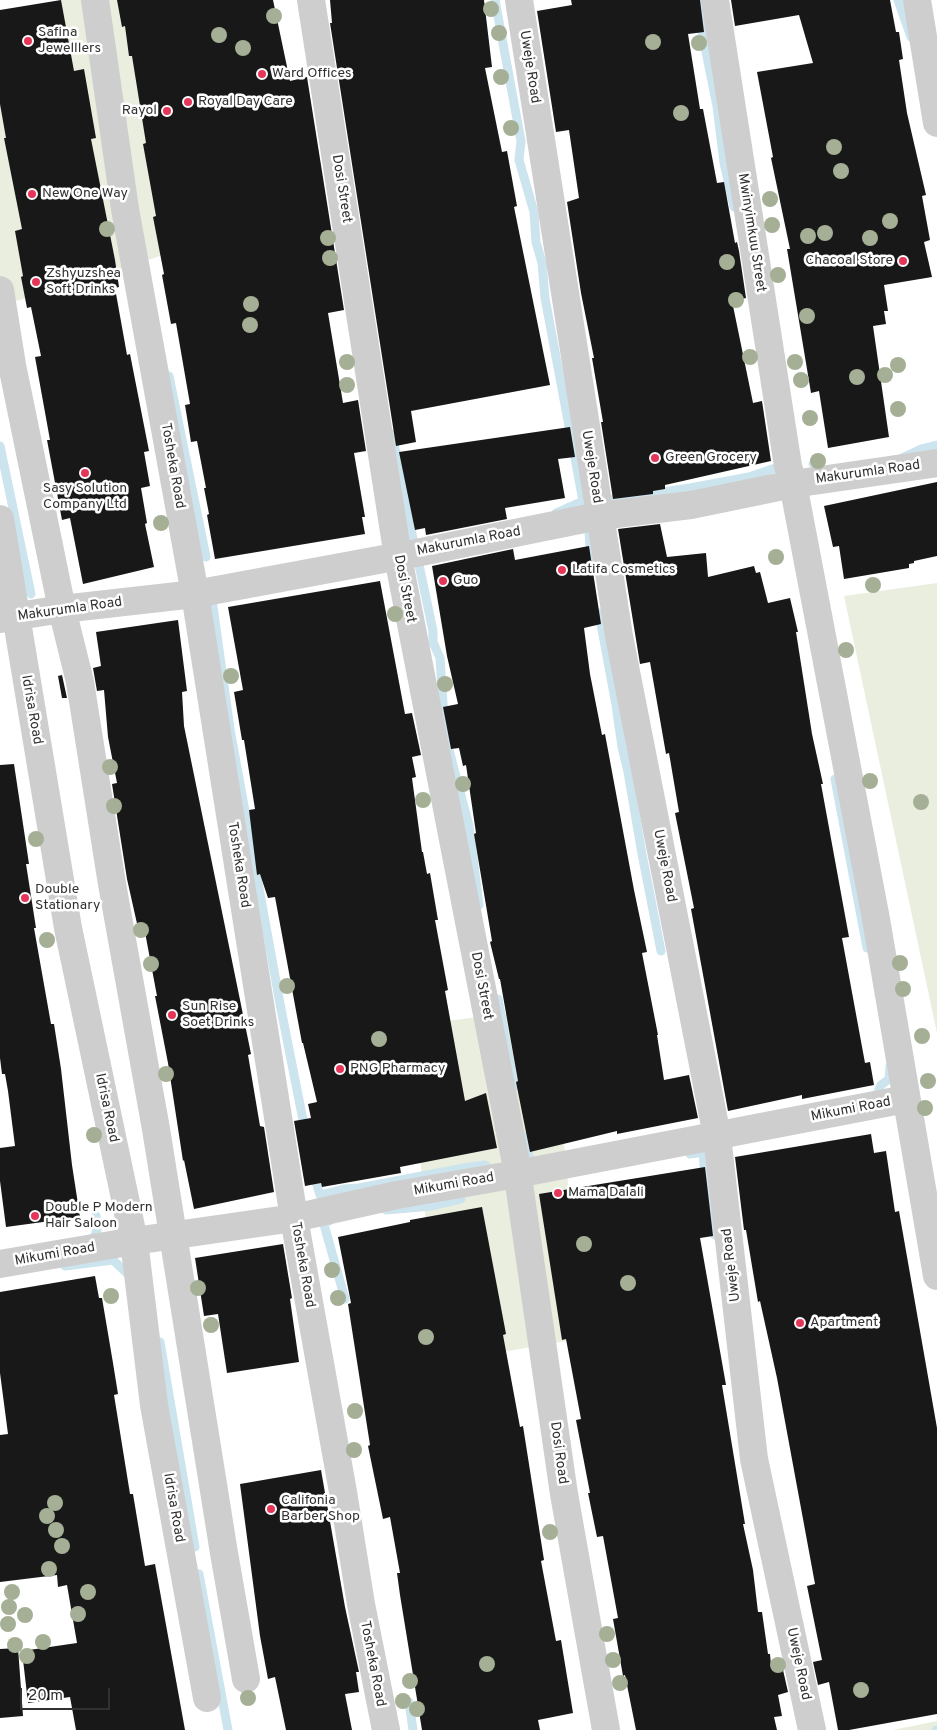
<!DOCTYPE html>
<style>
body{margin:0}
#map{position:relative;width:937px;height:1730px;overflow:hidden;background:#fff;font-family:Overpass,sans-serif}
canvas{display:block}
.scale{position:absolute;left:20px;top:1688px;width:90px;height:22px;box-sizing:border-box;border:2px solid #313131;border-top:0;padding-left:6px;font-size:15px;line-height:18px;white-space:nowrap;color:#313131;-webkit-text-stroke:4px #fff;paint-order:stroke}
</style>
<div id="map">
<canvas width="937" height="1730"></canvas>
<div class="scale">20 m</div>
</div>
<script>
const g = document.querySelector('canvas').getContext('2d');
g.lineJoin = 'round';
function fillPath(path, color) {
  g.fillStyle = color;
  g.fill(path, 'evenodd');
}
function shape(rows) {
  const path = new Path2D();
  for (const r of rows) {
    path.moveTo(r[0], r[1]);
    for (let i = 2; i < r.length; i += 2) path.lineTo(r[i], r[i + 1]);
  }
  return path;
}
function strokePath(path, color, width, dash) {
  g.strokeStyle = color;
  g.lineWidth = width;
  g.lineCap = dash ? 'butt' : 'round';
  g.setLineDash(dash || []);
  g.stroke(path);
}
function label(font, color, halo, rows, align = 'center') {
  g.font = font + ' Overpass,sans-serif';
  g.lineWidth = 5;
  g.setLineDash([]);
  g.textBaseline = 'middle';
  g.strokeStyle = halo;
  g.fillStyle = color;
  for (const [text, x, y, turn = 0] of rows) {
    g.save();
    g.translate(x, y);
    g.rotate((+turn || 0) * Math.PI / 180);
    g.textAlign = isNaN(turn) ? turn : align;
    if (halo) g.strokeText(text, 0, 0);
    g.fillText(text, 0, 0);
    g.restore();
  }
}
fillPath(shape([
 [62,0,149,0,177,250,128,267,67,280,23,299,0,305,0,20],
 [937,583,937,1033,844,596],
 [547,1008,551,1019,584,1338,467,1358,431,1284,409,1026],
 [937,1721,937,1729,934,1730,893,1730]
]), '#e9eedf');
strokePath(shape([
 [495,0,521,141,519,160,534,212,536,242,542,263,545,298,583,501,556,513],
 [698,0,702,32,717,106,724,163,734,207],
 [898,0,911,37],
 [169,376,206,557],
 [392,434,415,549],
 [0,446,31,594],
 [902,458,921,449,937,445],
 [813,464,826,472],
 [601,501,690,488,749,477,784,465],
 [589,532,591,561],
 [418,560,433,631,433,642,440,658,443,703,449,750,469,826,479,905],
 [212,599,230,729,281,1009,305,1130],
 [599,613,616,705,622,747,628,772,642,854,661,951],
 [835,779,867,948],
 [498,999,514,1087],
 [871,1098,877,1094,881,1085,889,1079,890,1066],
 [524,1136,529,1157],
 [690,1154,703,1152,705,1178,715,1235],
 [313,1172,320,1195,344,1189,359,1188,469,1167,485,1165,495,1173],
 [386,1210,432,1206,461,1199],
 [329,1221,323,1221,345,1299],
 [89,1240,93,1240,97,1230,96,1216],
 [65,1266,113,1260,132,1278],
 [160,1342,195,1547],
 [199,1574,228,1730],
 [409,1702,413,1730],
 [936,1730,937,1730]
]), '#cce4ed', 9);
fillPath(shape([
 [61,0,74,71,84,69,96,138,91,139,115,260,119,287,115,288,127,355,130,354,149,451,144,452,150,486,141,488,147,523,145,524,154,567,83,584,70,518,62,520,47,440,50,440,35,357,41,356,31,307,27,308,21,277,23,276,15,231,22,229,4,138,6,138,0,104,0,10],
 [117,0,273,0,290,81,307,77,344,310,328,313,343,403,358,400,366,451,354,453,365,517,362,517,365,534,215,559,207,515,209,514,204,488,206,488,197,441,191,442,185,405,190,404,176,323,171,324,162,275,164,274,153,217,156,216,143,144,146,143,132,56,129,56,125,26,122,27],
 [330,0,484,0,492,67,485,68,502,152,507,151,517,206,514,207,550,385,411,411,416,442,396,446,330,23,332,23],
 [571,0,700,0,704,32,688,34,700,109,703,109,717,183,724,182,735,243,737,242,739,251,746,298,732,301,753,403,762,401,771,461,665,485,665,489,653,491,653,494,613,499,601,422,603,422,592,358,594,358,581,293,567,202,579,198,569,130,556,132,537,11,572,5],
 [731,0,890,0,896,32,899,32,903,59,899,60,907,113,926,195,922,196,930,240,924,242,932,277,884,285,888,311,884,311,886,324,873,326,889,437,828,448,819,391,811,393,787,249,790,249,771,158,773,157,757,72,813,63,799,15,735,26],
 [570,427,575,457,558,459,565,498,505,508,507,519,426,535,425,528,415,530,399,452],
 [937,482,937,556,914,561,914,563,909,564,909,568,844,579,839,546,833,547,824,506],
 [660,524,667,557,706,553,708,577,754,566,756,573,760,572,768,603,790,598,798,632,796,632,812,734,823,784,821,784,849,937,842,938,865,1063,870,1062,874,1085,802,1099,802,1095,728,1111,691,909,694,908,675,813,679,812,669,753,666,754,650,662,640,664,618,529],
 [589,546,601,624,584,628,590,674,602,735,605,734,634,890,647,952,642,953,658,1035,657,1035,664,1080,689,1075,698,1118,617,1134,617,1131,530,1152,516,1082,518,1081,500,979,499,979,490,942,492,941,474,834,476,833,466,765,463,766,459,748,451,749,443,707,458,704,447,656,432,566,513,549,515,560],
 [380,581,405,714,412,713,421,755,412,757,416,777,412,778,422,852,423,852,427,874,430,873,438,920,435,920,448,990,445,991,465,1101,486,1093,497,1148,400,1167,401,1173,322,1187,321,1183,305,1186,294,1121,311,1118,308,1104,317,1102,303,1043,302,1043,275,897,268,898,260,874,257,875,249,810,255,809,244,740,242,740,234,692,243,690,228,607],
 [178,620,187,691,182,692,184,726,239,995,251,1054,248,1055,260,1126,264,1127,274,1192,194,1209,184,1160,183,1161,168,1063,155,996,157,996,144,927,138,928,127,879,112,784,117,783,108,737,104,690,97,691,93,668,101,666,96,632],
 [62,675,67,698,62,698,58,676],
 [14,764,29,864,26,864,36,928,34,928,51,1024,54,1024,61,1069,72,1165,80,1217,6,1227,0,1181,0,1148,15,1146,8,1091,5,1074,2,1074,0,1058,0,765],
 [871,1134,874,1153,886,1151,895,1212,899,1211,937,1428,937,1714,849,1730,838,1730,829,1682,818,1685,813,1662,822,1660,807,1586,815,1584,777,1378,760,1301,758,1302,746,1230,744,1230,735,1157],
 [705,1167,713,1236,700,1238,726,1385,722,1385,745,1524,743,1524,753,1570,758,1612,762,1612,768,1654,770,1654,771,1665,774,1664,775,1672,783,1670,788,1692,778,1695,782,1716,774,1717,777,1730,636,1730,625,1675,623,1676,613,1619,618,1618,603,1536,597,1537,588,1493,590,1493,576,1420,581,1419,566,1339,562,1340,539,1194],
 [482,1207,506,1334,503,1335,520,1427,523,1426,544,1560,541,1561,556,1641,561,1640,573,1713,538,1720,540,1730,422,1730,400,1595,397,1573,400,1573,390,1517,383,1519,368,1446,370,1445,348,1304,351,1303,338,1237,410,1222,410,1220],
 [283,1244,292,1298,290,1299,299,1362,227,1373,218,1314,204,1316,195,1258],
 [95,1276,99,1298,102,1298,113,1363,118,1394,114,1395,130,1494,133,1494,145,1566,155,1564,185,1730,76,1730,70,1697,28,1703,22,1651,77,1643,67,1585,58,1587,57,1575,0,1582,0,1435,8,1434,0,1373,0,1292],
 [321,1470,345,1607,359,1672,356,1672,359,1692,345,1694,352,1730,286,1730,275,1677,268,1679,260,1636,240,1484],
 [18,1648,23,1716,0,1718,0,1649]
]), '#181818');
strokePath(shape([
 [95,0,125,209,195,594,294,1218,343,1492,361,1604,386,1730],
 [311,0,398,557,516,1163,564,1494,606,1730],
 [519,0,619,636,717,1136,754,1459,812,1730],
 [715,0,788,466,793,484,876,919,937,1276],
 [917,0,937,123],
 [0,290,12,365,62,609,80,682,112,884,156,1129,224,1553,246,1679],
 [0,519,68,928,134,1241,154,1405,207,1698],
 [0,619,62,609,195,594,416,553,599,516,691,505,793,484,937,463],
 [0,1264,134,1241,294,1218,397,1195,517,1174,906,1099]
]), '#cecece', 28);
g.fillStyle = '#a4af95';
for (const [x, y] of [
 [491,9],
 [274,16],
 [499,33],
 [219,35],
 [653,42],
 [699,43],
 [243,48],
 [501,77],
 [681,113],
 [511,128],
 [834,147],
 [841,171],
 [770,199],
 [890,221],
 [772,225],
 [107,229],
 [825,233],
 [808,236],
 [328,238],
 [870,238],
 [330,258],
 [727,262],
 [778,275],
 [736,300],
 [251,304],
 [807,316],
 [250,325],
 [750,357],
 [347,362],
 [795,362],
 [898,365],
 [885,375],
 [857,377],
 [801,380],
 [347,385],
 [898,409],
 [810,418],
 [818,461],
 [161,523],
 [776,557],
 [873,585],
 [395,614],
 [846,650],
 [231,676],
 [445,684],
 [110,767],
 [870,781],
 [463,784],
 [423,800],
 [921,802],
 [114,806],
 [36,839],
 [141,930],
 [47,940],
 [900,963],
 [151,964],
 [287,986],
 [903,989],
 [922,1036],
 [379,1039],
 [166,1074],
 [928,1081],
 [925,1108],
 [94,1135],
 [584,1244],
 [332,1270],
 [628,1283],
 [198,1288],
 [111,1296],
 [338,1298],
 [211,1325],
 [426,1337],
 [355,1411],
 [354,1450],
 [55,1503],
 [47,1516],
 [56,1530],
 [550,1532],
 [62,1546],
 [49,1569],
 [12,1592],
 [88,1592],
 [9,1607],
 [78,1614],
 [25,1615],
 [8,1624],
 [607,1634],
 [43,1642],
 [15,1645],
 [27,1656],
 [613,1660],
 [487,1664],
 [778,1665],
 [410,1681],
 [620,1683],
 [861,1690],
 [248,1698],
 [403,1701],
 [417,1709]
]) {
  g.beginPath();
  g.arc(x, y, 8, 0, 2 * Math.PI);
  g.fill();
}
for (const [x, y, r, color] of [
 [28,41,5,"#e5365a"],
 [262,74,5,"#e5365a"],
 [188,102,5,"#e5365a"],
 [167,111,5,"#e5365a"],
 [32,194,5,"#e5365a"],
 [903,261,5,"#e5365a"],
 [36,282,5,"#e5365a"],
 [655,458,5,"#e5365a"],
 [85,473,5,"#e5365a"],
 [562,570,5,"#e5365a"],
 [443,581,5,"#e5365a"],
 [25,898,5,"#e5365a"],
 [172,1015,5,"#e5365a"],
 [340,1069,5,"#e5365a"],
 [558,1193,5,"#e5365a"],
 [35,1216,5,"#e5365a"],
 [800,1323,5,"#e5365a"],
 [271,1509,5,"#e5365a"]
]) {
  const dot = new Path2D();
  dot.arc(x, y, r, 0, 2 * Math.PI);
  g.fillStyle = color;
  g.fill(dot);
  strokePath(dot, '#fff', 2);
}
label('14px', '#313131', '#fff', [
 ["Safina",38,33],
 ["Jewelllers",38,49],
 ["Ward Offices",272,74],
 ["Royal Day Care",198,102],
 ["Rayol",157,111,"right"],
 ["New One Way",42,194],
 ["Chacoal Store",893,261,"right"],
 ["Zshyuzshea",46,274],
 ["Soft Drinks",46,290],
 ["Green Grocery",665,458],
 ["Sasy Solution",85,489,"center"],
 ["Company Ltd",85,505,"center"],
 ["Latifa Cosmetics",572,570],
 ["Guo",453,581],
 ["Double",35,890],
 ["Stationary",35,906],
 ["Sun Rise",182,1007],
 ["Soet Drinks",182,1023],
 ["PNG Pharmacy",350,1069],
 ["Mama Dalali",568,1193],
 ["Double P Modern",45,1208],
 ["Hair Saloon",45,1224],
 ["Apartment",810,1323],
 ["Califonia",281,1501],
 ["Barber Shop",281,1517]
], 'left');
label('14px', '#313131', '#fff', [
 ["Uweje Road",529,67,81],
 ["Dosi Street",341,189,81],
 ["Mwinyimkuu Street",751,233,81],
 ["Tosheka Road",172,466,80],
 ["Uweje Road",591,467,81],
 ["Makurumla Road",868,473,-8],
 ["Makurumla Road",469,542,-11],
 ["Dosi Street",404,589,79],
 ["Makurumla Road",70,610,-8],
 ["Idrisa Road",31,710,80],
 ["Tosheka Road",238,865,81],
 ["Uweje Road",664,866,79],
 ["Dosi Street",481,986,79],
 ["Idrisa Road",106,1108,78],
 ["Mikumi Road",851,1110,-11],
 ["Mikumi Road",454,1185,-10],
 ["Mikumi Road",55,1255,-10],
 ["Tosheka Road",302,1265,80],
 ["Uweje Road",732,1265,-97],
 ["Dosi Road",558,1453,82],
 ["Idrisa Road",173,1508,80],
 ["Tosheka Road",372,1664,79],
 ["Uweje Road",798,1664,78]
]);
</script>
